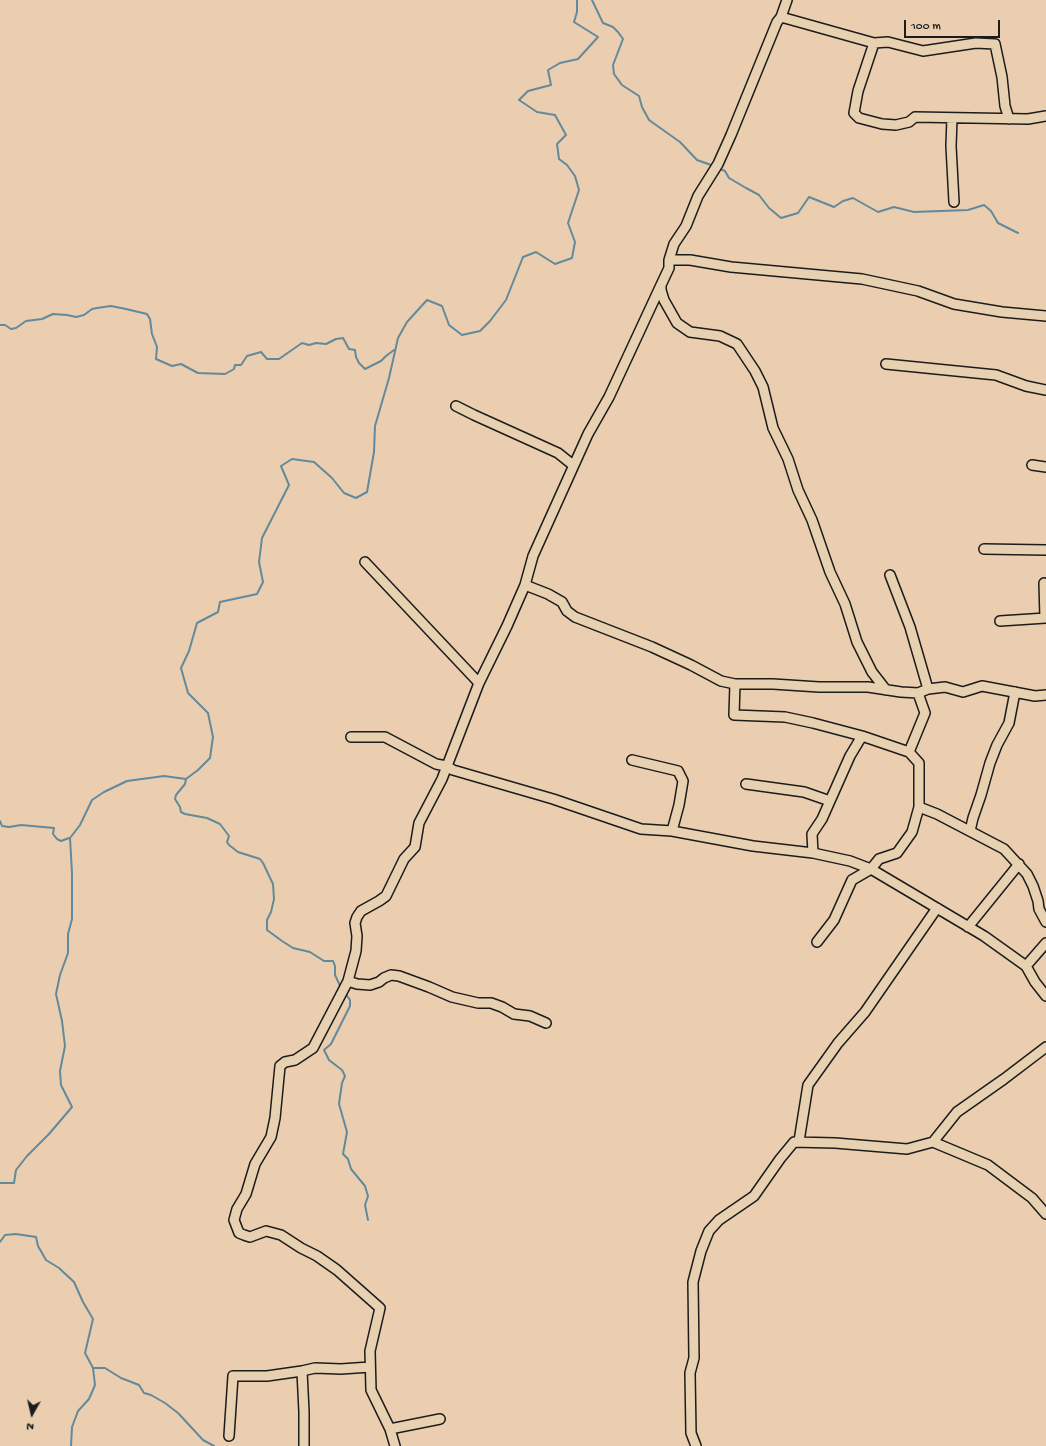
<!DOCTYPE html>
<style>
body{margin:0}
#map{position:relative;width:1046px;height:1446px;overflow:hidden;background:#ebceaf;font-family:"Gochi Hand",sans-serif}
canvas{display:block}
.north{position:absolute;left:12px;top:1394px;width:40px;height:40px;-webkit-text-stroke:3px #e7d1b0;paint-order:stroke;rotate:188deg;font-size:11px;font-weight:700;line-height:16px;text-align:center;color:#1c1c1c}
.north::after{content:'';display:block;margin:auto;width:14px;height:18px;background:#1c1c1c;clip-path:polygon(50% 0,100% 100%,50% 72%,0 100%)}
.scale{position:absolute;left:904px;top:20px;width:96px;height:18px;box-sizing:border-box;border:2px solid #1c1c1c;border-top:0;padding-left:5px;font-size:12px;line-height:14px;white-space:nowrap;color:#1c1c1c;-webkit-text-stroke:3px #e7d1b0;paint-order:stroke}
</style>
<div id="map">
<canvas width="1046" height="1446"></canvas>
<div class="north">N</div>
<div class="scale">100 m</div>
</div>
<script>
const g = document.querySelector('canvas').getContext('2d');
g.lineJoin = 'round';
function shape(rows) {
  const path = new Path2D();
  for (const r of rows) {
    path.moveTo(r[0], r[1]);
    for (let i = 2; i < r.length; i += 2) path.lineTo(r[i], r[i + 1]);
  }
  return path;
}
function strokePath(path, color, width, dash) {
  g.strokeStyle = color;
  g.lineWidth = width;
  g.lineCap = dash ? 'butt' : 'round';
  g.setLineDash(dash || []);
  g.stroke(path);
}
strokePath(shape([
 [592,0,603,23,613,27,618,32,623,39,613,65,614,74,622,85,639,96,642,107,649,120,680,142,697,160,714,166],
 [718,168,725,171,729,178,746,188,759,195,769,208,781,218,798,213,809,197,834,207,843,201,853,198,878,212,894,207,914,212,968,210,984,205,991,211,998,223,1018,233],
 [0,325,5,325,11,329,16,328,26,321,42,319,53,314,67,315,76,317,84,315,92,309,97,308,111,306,126,309,147,314,150,319,152,334,157,347,156,359,172,366,181,364,198,373,225,374,234,369,235,365,241,365,247,356,261,352,267,359,279,359,302,343,309,345,316,343,326,344,336,339,343,338,349,349,355,350,356,357,359,363,365,369,381,361,386,356,394,350],
 [186,779,185,784,176,795,175,799,180,807,181,812,185,814,207,818,220,824,229,836,227,842,229,845,238,852,260,859,263,863,273,884,274,899,271,912,267,920,267,930,282,941,293,948,310,952,324,961,333,961,335,966,335,975,341,988],
 [0,821,2,826,9,827,21,825,54,828,53,834,57,839,61,841,69,838],
 [345,993,350,1000,350,1006,331,1044,324,1050,329,1060,342,1070,345,1076,342,1083,339,1104,347,1132,343,1154,348,1159,351,1169,365,1186,368,1196,365,1205,368,1220],
 [0,1183,14,1183,16,1170,27,1156,49,1134,72,1107,61,1085,60,1071,65,1046,62,1021,56,994,60,975,68,953,68,934,72,919,72,873,70,838,80,825,92,800,104,792,127,781,164,776,186,779,198,770,210,758,213,737,208,713,188,693,181,668,189,651,197,623,218,612,220,602,257,594,263,582,259,562,262,538,289,485,281,466,292,459,314,462,332,478,344,493,356,498,367,492,374,452,375,426,389,378,398,338,407,322,427,300,442,306,449,325,462,335,480,331,490,321,506,300,523,257,536,252,555,264,572,258,575,242,568,223,579,190,575,176,567,165,559,159,557,144,566,135,555,115,537,112,519,100,528,91,551,85,548,70,560,63,578,59,598,37,574,22,577,12,577,0],
 [0,1242,5,1235,16,1234,36,1237,38,1246,46,1260,59,1268,74,1282,83,1302,93,1319,85,1353,93,1368,95,1385,89,1399,78,1411,72,1427,71,1446],
 [93,1368,105,1368,121,1378,139,1385,144,1393,151,1395,165,1403,178,1413,203,1440,214,1446]
]), '#628a9c', 2);
const minor = shape([
 [787,0,781,17,777,22,731,135,718,164,698,196,686,226,674,244,669,260,669,268,661,285,661,290,664,300,677,323,690,332,720,336,737,344,755,371,763,387,773,428,788,459,798,490,812,520,830,572,845,604,857,642,872,672,886,690],
 [781,17,874,43,888,42,923,51,976,43,995,44,1002,77,1005,106,1009,119],
 [874,43,858,91,854,113,859,118,882,124,896,125,909,122,915,117,1028,119,1046,116],
 [952,118,951,146,954,202],
 [669,260,690,260,731,267,862,279,918,291,954,304,1002,312,1046,316],
 [886,364,996,375,1026,386,1046,390],
 [456,406,474,415,558,453,573,465],
 [1032,465,1046,467],
 [984,549,1046,550],
 [365,562,479,683],
 [890,575,910,627,928,689],
 [1044,583,1045,618],
 [525,585,548,594,562,602,567,611,575,617,652,647,691,665,721,681,735,684,773,684,819,687,868,687,901,692,918,693,928,689,945,687,963,692,982,686,1035,696,1046,695],
 [1000,621,1046,618],
 [735,684,734,715,785,717,813,723,862,736,909,752,919,763,919,807,912,832,897,853,879,859,871,869,852,880,834,920,817,942],
 [351,737,385,737,436,764,446,766,453,770,553,799,641,829,672,831,753,846,813,853,850,861,871,869,984,936,1026,966,1035,982,1046,996],
 [909,752,925,713,918,693],
 [632,760,678,771,683,781,679,805,672,831],
 [746,784,804,792,830,801],
 [919,807,937,814,1004,849,1027,874,1033,886,1038,901,1039,909,1046,922],
 [970,831,973,818,981,795,990,763,997,745,1009,723,1015,692],
 [813,853,812,834,822,819,850,756,862,736],
 [968,927,1019,864],
 [1026,966,1046,943],
 [348,981,357,984,370,985,379,982,384,978,391,975,399,976,429,987,452,997,478,1003,491,1003,502,1007,514,1014,530,1016,546,1023],
 [799,1141,808,1085,838,1043,865,1012,937,908],
 [933,1142,957,1112,1004,1079,1046,1047],
 [302,1371,304,1412,304,1446],
 [390,1429,440,1419],
 [229,1436,233,1376,267,1376,302,1371,315,1368,341,1369,370,1367],
 [395,1446,390,1429,371,1390,370,1351,380,1308,337,1270,317,1256,301,1248,281,1235,266,1231,250,1237,244,1235,239,1233,234,1220,237,1209,246,1194,255,1164,271,1137,275,1118,280,1066,285,1062,295,1060,313,1048,348,981,356,951,357,936,355,923,357,917,361,911,379,901,386,896,404,859,415,847,419,823,442,779,479,683,507,626,525,585,533,556,588,434,609,397,661,285],
 [696,1446,691,1433,690,1373,694,1358,693,1282,701,1251,709,1231,719,1220,754,1196,780,1159,794,1142,835,1143,907,1149,933,1142,988,1165,1032,1198,1046,1214]
]);
strokePath(minor, '#1c1c1c', 12);
strokePath(minor, '#e7d1b0', 9);
</script>
